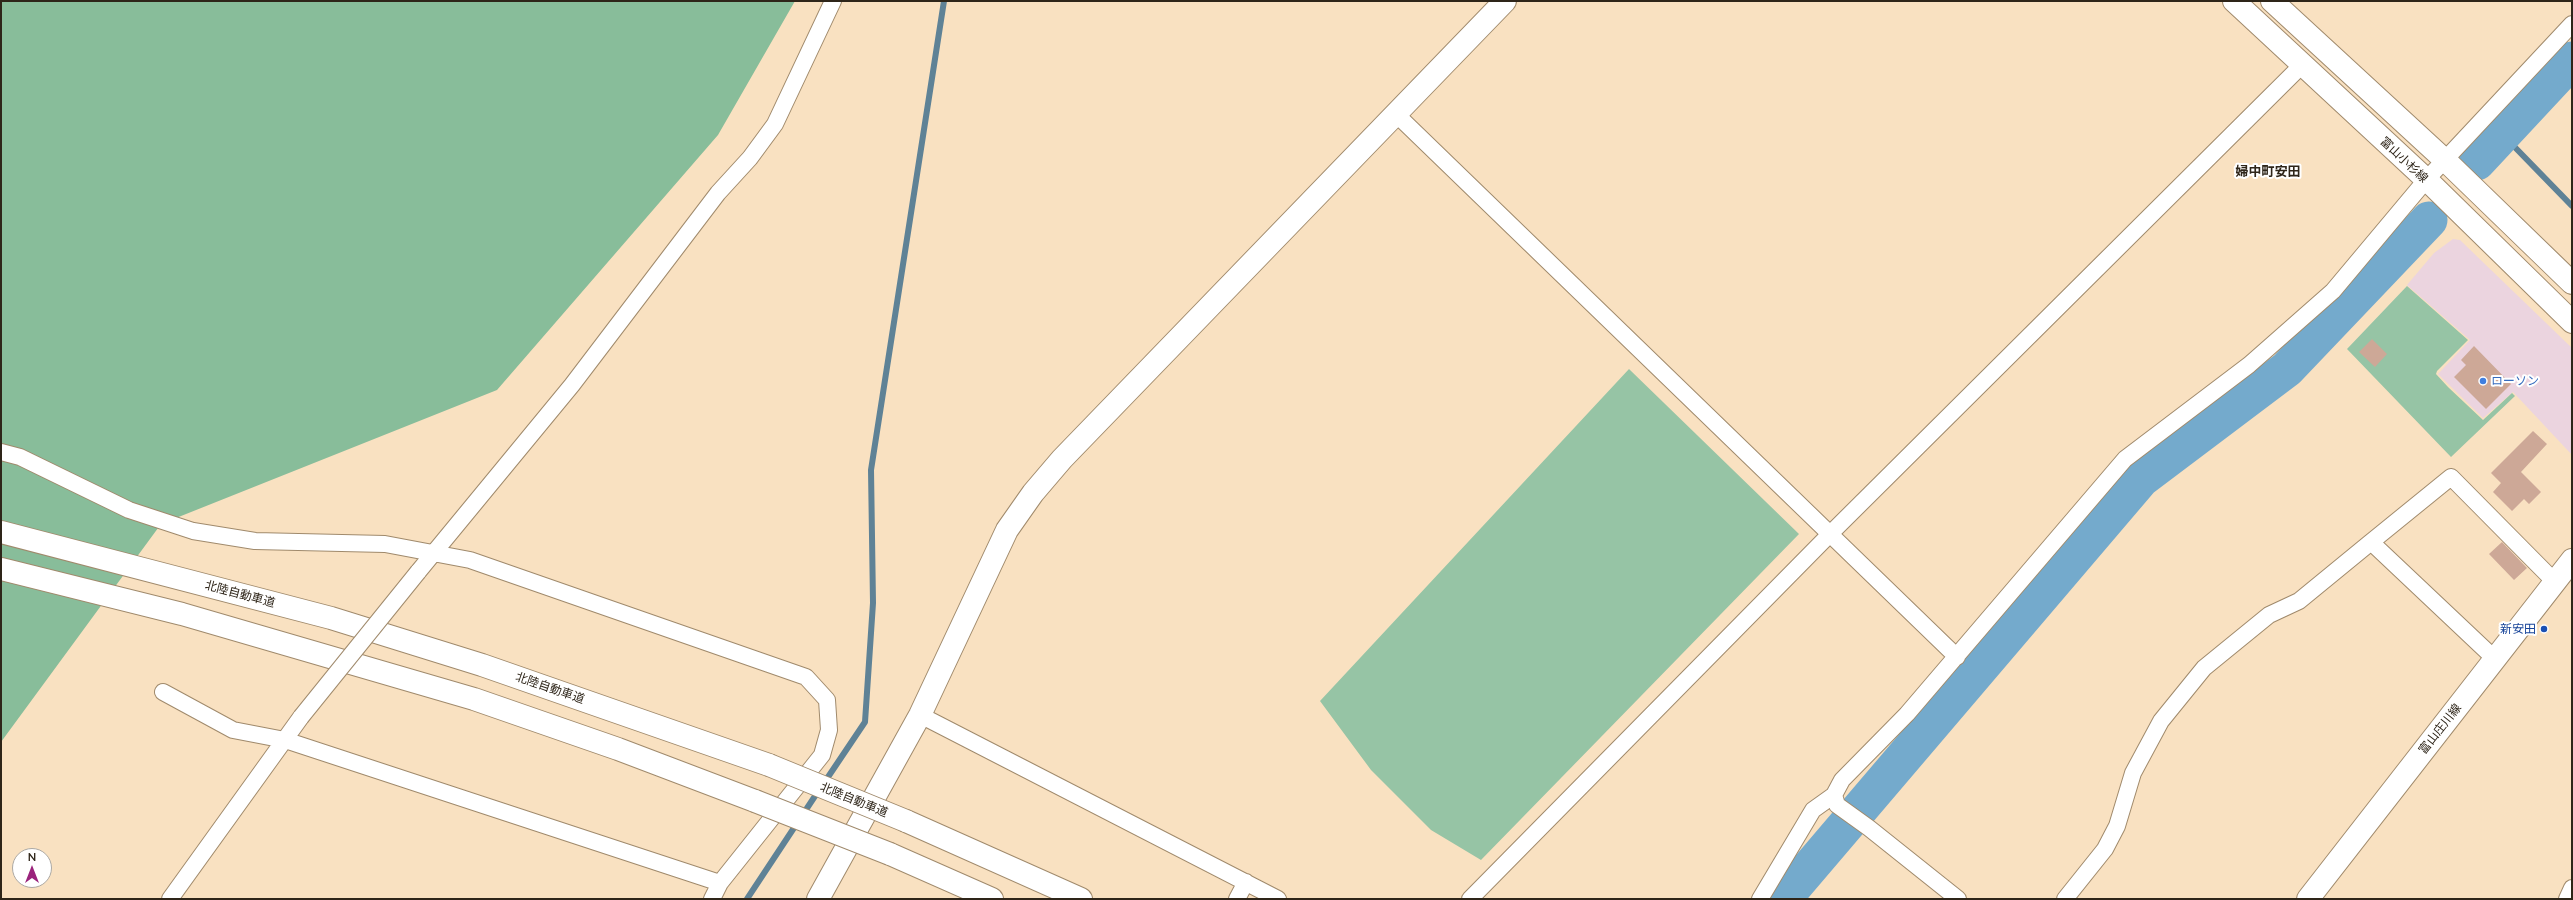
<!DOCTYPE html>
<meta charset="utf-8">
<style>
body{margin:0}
#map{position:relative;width:2573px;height:900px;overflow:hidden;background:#f9e1c1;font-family:Lato,sans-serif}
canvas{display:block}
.frame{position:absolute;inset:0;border:2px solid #2e2519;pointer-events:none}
.north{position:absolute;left:12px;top:848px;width:40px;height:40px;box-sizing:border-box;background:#fff;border:1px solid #aba8a3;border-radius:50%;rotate:0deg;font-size:11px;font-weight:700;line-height:16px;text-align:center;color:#2e2519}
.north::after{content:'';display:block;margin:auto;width:14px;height:18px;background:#9a237c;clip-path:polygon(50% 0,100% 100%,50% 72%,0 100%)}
</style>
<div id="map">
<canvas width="2573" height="900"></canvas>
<div class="frame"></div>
<div class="north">N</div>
</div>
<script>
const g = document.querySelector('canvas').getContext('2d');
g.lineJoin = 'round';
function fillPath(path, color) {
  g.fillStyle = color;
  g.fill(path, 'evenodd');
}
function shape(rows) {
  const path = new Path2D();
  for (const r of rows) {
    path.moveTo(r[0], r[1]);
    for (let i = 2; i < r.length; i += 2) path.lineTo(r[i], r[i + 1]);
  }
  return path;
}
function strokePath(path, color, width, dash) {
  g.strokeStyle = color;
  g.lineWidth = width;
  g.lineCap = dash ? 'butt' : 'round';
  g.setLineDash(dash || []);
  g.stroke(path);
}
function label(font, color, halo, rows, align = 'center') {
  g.font = font + ' Lato,"Noto Sans JP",sans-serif';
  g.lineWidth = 4;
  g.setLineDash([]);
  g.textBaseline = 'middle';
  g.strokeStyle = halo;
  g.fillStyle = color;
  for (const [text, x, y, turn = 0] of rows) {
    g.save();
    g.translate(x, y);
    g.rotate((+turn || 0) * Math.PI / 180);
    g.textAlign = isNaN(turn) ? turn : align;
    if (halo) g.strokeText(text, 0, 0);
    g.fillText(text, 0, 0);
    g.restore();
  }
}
fillPath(shape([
 [2453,239,2460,240,2572,348,2572,455,2513,392,2483,418,2438,374,2470,340,2407,285,2434,253]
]), '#ebd4df');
fillPath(shape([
 [2407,286,2468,340,2437,371,2436,374,2448,387,2483,420,2512,393,2515,396,2451,457,2347,349],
 [1629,369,1799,534,1481,860,1431,830,1371,770,1320,701]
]), '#96c4a5');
fillPath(shape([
 [1,1,795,1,718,135,497,390,161,524,1,742]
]), '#88bd9a');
strokePath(shape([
 [2502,134,2572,206],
 [824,783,865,722,873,603,871,470,944,1],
 [747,899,819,790]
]), '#5f8296', 6);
strokePath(shape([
 [2477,162,2572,60],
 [1783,899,2141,479,2287,369,2429,220]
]), '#74aacc', 37);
fillPath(shape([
 [2372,339,2387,354,2375,367,2359,352],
 [2474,346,2511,384,2486,409,2454,377,2466,365,2461,360],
 [2533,431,2547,444,2521,472,2541,492,2529,504,2524,499,2512,511,2493,492,2501,483,2491,473],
 [2502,542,2527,568,2514,580,2489,554]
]), '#cda897');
const street = shape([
 [1396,114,1957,657],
 [1,452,20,457,129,510,193,531,255,541,385,544,470,560,806,677,827,700,829,730,822,755,720,883,712,899],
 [2371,542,2451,477,2555,582],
 [418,572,572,385,718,193,750,158,775,124,833,1],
 [163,692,233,730,285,740,720,883],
 [920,715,1278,899],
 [170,899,301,717],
 [1237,899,1246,882],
 [1470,899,1830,534,2302,65],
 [1760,899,1813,810,1834,795],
 [1958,899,1869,828,1837,805,1834,795,1842,780,1907,714,2125,459,2249,365,2333,291,2426,180,2572,24],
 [2065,899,2105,849,2117,826,2133,773,2161,721,2204,668,2269,615,2299,601,2371,542,2495,659],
 [2567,899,2572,888]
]);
const secondary = shape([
 [818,899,920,715,1007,530,1033,493,1062,459,1505,1]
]);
const primary = shape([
 [2234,1,2429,182,2572,322],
 [2272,1,2448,163,2572,283],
 [2308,899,2572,560]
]);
const highway = shape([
 [1,532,331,618,482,665,769,765],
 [1,569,182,614,474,699,618,749,755,801],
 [906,821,1081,899],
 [890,854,992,899]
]);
strokePath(street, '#a08a6c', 18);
strokePath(secondary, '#a08a6c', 24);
strokePath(primary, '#a08a6c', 24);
strokePath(highway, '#a08a6c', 24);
strokePath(street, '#fff', 16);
strokePath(secondary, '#fff', 22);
strokePath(primary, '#fff', 22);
strokePath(highway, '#fff', 22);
const streetBridge = shape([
 [301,717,418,572]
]);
const highwayBridge = shape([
 [769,765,906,821],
 [755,801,890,854]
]);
strokePath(streetBridge, '#a08a6c', 18, []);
strokePath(highwayBridge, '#a08a6c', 24, []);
strokePath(streetBridge, '#fff', 16);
strokePath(highwayBridge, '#fff', 22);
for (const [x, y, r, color] of [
 [2483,381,4,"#3f7fe0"],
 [2544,629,4,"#1a4fb4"]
]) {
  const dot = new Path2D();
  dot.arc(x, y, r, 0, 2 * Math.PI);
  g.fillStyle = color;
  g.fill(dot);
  strokePath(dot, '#fff', 1.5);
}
label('12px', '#2e2519', '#fff', [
 ["富山小杉線",2404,160,43],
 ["北陸自動車道",240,594,15],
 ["北陸自動車道",550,688,19],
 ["富山庄川線",2440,729,-52],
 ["北陸自動車道",854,800,22]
]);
label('12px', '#366cbe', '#fff', [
 ["ローソン",2491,381]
], 'left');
label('12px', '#164399', '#fff', [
 ["新安田",2536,629]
], 'right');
label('bold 13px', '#2e2519', '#fff', [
 ["婦中町安田",2268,172]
]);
</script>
